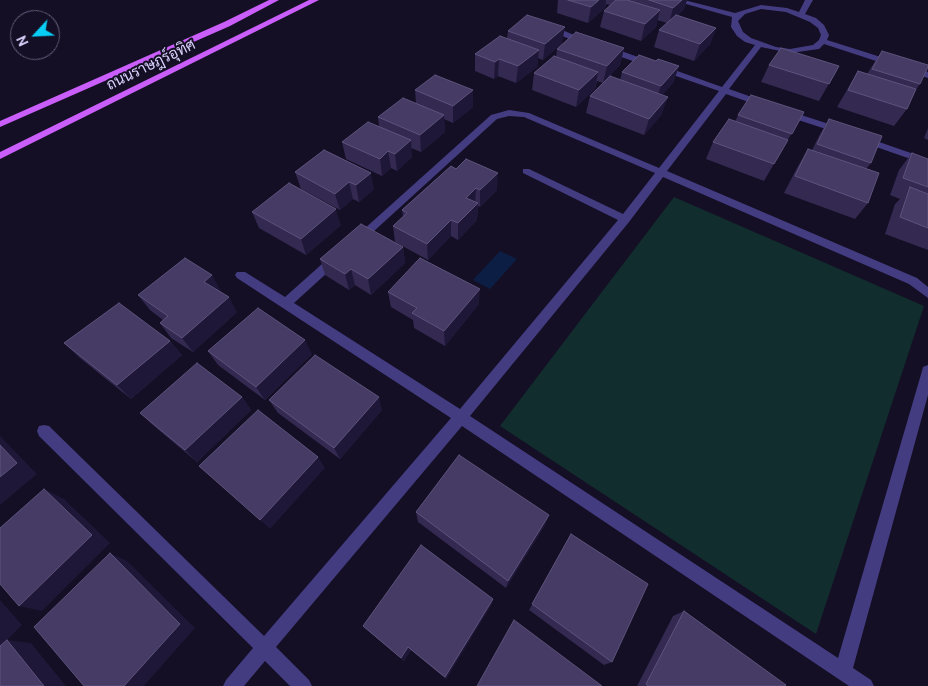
<!DOCTYPE html>
<meta charset="utf-8">
<style>
body{margin:0}
#map{position:relative;width:928px;height:686px;overflow:hidden;background:#140f24;font-family:Cabin,sans-serif}
canvas{display:block}
.north{position:absolute;left:10px;top:10px;width:50px;height:50px;box-sizing:border-box;background:#140f24;border:1px solid #645d7b;border-radius:50%;rotate:245deg;font-size:14px;font-weight:700;line-height:20px;text-align:center;color:#dbd3fe}
.north::after{content:'';display:block;margin:auto;width:18px;height:22px;background:#08cdf5;clip-path:polygon(50% 0,100% 100%,50% 72%,0 100%)}
</style>
<div id="map">
<canvas width="928" height="686"></canvas>
<div class="north">N</div>
</div>
<script>
const g = document.querySelector('canvas').getContext('2d');
g.lineJoin = 'round';
function fillPath(path, color) {
  g.fillStyle = color;
  g.fill(path, 'evenodd');
}
function shape(rows) {
  const path = new Path2D();
  for (const r of rows) {
    path.moveTo(r[0], r[1]);
    for (let i = 2; i < r.length; i += 2) path.lineTo(r[i], r[i + 1]);
  }
  return path;
}
function strokePath(path, color, width, dash) {
  g.strokeStyle = color;
  g.lineWidth = width;
  g.lineCap = dash ? 'butt' : 'round';
  g.setLineDash(dash || []);
  g.stroke(path);
}
function label(font, color, halo, rows, align = 'center') {
  g.font = font + ' Cabin,Sarabun,sans-serif';
  g.lineWidth = 4;
  g.setLineDash([]);
  g.textBaseline = 'middle';
  g.strokeStyle = halo;
  g.fillStyle = color;
  for (const [text, x, y, turn = 0] of rows) {
    g.save();
    g.translate(x, y);
    g.rotate((+turn || 0) * Math.PI / 180);
    g.textAlign = isNaN(turn) ? turn : align;
    if (halo) g.strokeText(text, 0, 0);
    g.fillText(text, 0, 0);
    g.restore();
  }
}
fillPath(shape([
 [674,197,924,306,816,634,500,426]
]), '#122d2e');
fillPath(shape([
 [500,251,517,259,490,289,473,280]
]), '#0d1e44');
fillPath(shape([
 [672,0,684,0,735,13,761,5,787,8,799,12,805,0,813,0,805,14,816,18,824,25,829,35,827,40,928,72,928,78,824,44,819,49,790,53,761,47,729,89,766,102,766,106,760,106,726,94,667,171,917,278,928,287,928,298,909,284,663,177,629,222,470,416,838,658,922,371,923,367,928,365,928,395,853,668,871,680,874,686,849,686,837,678,462,426,276,647,309,680,312,686,290,686,265,661,244,686,223,686,226,680,253,648,39,436,37,431,39,426,44,425,49,426,264,636,451,418,237,278,235,275,237,272,245,272,285,297,331,256,339,256,341,259,339,262,294,303,460,409,618,220,523,173,523,169,529,169,623,214,655,173,524,117,509,116,497,119,362,242,358,243,353,239,491,115,509,110,529,113,659,168,719,91,604,51,604,47,610,47,722,87,755,45,745,42,737,36,731,27,732,17,672,0],
 [761,9,786,12,810,22,818,28,821,35,819,40,813,45,790,49,776,47,751,38,743,32,738,21,745,14,761,9],
 [554,29,560,29,590,42,583,44,554,33,554,29],
 [786,110,844,129,846,131,841,134,838,133,783,115,783,111,786,110],
 [862,136,928,159,928,165,859,141,857,139,862,136]
]), '#433c81');
fillPath(shape([
 [269,0,279,0,230,26,0,127,0,121,224,22,269,0],
 [309,0,319,0,0,159,0,152,309,0]
]), '#ca5efa');
fillPath(shape([
 [558,0,687,0,684,9,678,15,716,28,710,44,694,61,654,47,659,30,667,23,657,20,656,27,641,41,600,27,604,11,610,5,606,4,605,8,588,23,557,13],
 [508,31,562,43,543,60,538,58,537,67,516,83,498,76,494,79,475,71,475,54,507,38],
 [624,48,620,65,603,83,597,81,595,89,576,107,532,90,534,73,556,57,557,49],
 [882,51,920,84,915,91,907,109,894,126,837,107,858,71,867,74],
 [656,61,679,66,673,83,662,95,662,114,644,135,586,113,590,96,620,80,622,72],
 [769,65,839,66,819,101,761,82],
 [415,90,473,90,473,107,453,123,444,119,445,132,421,152,411,148,412,157,397,171,391,168,382,176,346,159,342,142,379,126,378,117,416,103],
 [804,112,764,181,706,159,713,142,735,122,738,115],
 [829,119,871,163,866,169,868,203,855,219,784,193,798,166,808,149,812,150,819,136],
 [928,128,928,140,924,138],
 [324,150,374,189,359,202,353,199,340,210,301,189,295,172],
 [912,153,928,159,928,250,885,234,895,204,900,199,890,195,899,170],
 [451,166,497,190,480,207,478,206,477,220,458,240,451,236,428,260,395,242,393,226,403,217,402,210],
 [252,212,341,225,306,255,259,228],
 [403,247,405,263,371,295,355,285,349,290,325,275,320,259],
 [221,291,220,292,237,312,193,352,171,338,160,323,163,320,150,310,138,295],
 [388,292,479,304,445,346,414,328,413,320,391,307],
 [170,341,182,355,131,399,80,358,64,343],
 [208,351,312,354,265,400,218,365],
 [242,397,251,410,197,462,154,426,140,413],
 [269,400,382,410,340,459,278,413],
 [416,512,549,515,545,525,506,588,418,522],
 [571,534,612,662,604,665,529,610],
 [493,599,491,605,446,679,411,650,404,661,363,626],
 [684,611,785,686,637,686,673,616]
]), '#342951');
fillPath(shape([
 [599,0,606,0,605,8,588,23,591,7],
 [682,0,687,0,684,9,669,24,673,8],
 [660,10,656,27,641,41,645,24],
 [565,27,562,43,543,60,545,44],
 [716,28,710,44,694,61,700,44],
 [624,48,620,65,603,83,607,66],
 [539,50,537,67,516,83,518,66],
 [499,59,498,76,494,79,495,62],
 [679,66,673,83,655,103,661,86],
 [598,72,595,89,576,107,579,90],
 [473,90,473,107,453,123,453,106],
 [668,97,662,114,644,135,649,119],
 [444,115,445,132,421,152,420,135],
 [411,140,412,157,397,171,395,154],
 [388,151,391,168,382,176,380,159],
 [371,173,374,189,359,202,356,185],
 [498,173,497,190,480,207,480,190],
 [349,182,353,199,340,210,335,194],
 [476,188,475,205,466,198],
 [478,203,477,220,458,240,458,223],
 [336,209,341,225,306,255,301,239],
 [451,220,451,236,428,260,427,244],
 [403,247,405,263,371,295,368,279],
 [351,269,355,285,349,290,345,274],
 [212,275,221,291,213,297,204,282],
 [480,289,479,304,445,346,444,331],
 [229,297,237,312,193,352,182,338],
 [305,340,312,354,265,400,256,387],
 [170,341,182,355,131,399,117,385],
 [242,397,251,410,197,462,185,450],
 [379,397,382,410,340,459,334,448],
 [0,436,37,474,0,505],
 [318,457,325,468,270,529,260,520],
 [44,489,64,499,110,543,42,611,19,606],
 [549,515,545,525,506,588,508,581],
 [110,553,127,561,195,628,144,686,124,686],
 [493,599,491,605,446,679,445,677],
 [0,600,22,625,7,640,31,643,66,686,44,686,0,646],
 [408,647,411,650,404,661,401,658]
]), '#1f1737');
const building = shape([
 [568,0,599,0,591,7,568,0],
 [616,0,627,0,660,10,645,24,604,11,616,0],
 [649,0,682,0,673,8,649,0],
 [527,15,565,27,545,44,508,31,527,15],
 [676,15,716,28,700,44,659,30,676,15],
 [576,32,624,48,607,66,557,49,576,32],
 [500,36,539,50,518,66,499,59,495,62,475,54,500,36],
 [781,48,839,66,829,84,769,65,781,48],
 [882,51,928,65,928,67,920,84,872,69,882,51],
 [639,55,656,61,658,59,679,66,661,86,622,72,639,55],
 [554,56,598,72,579,90,534,73,554,56],
 [858,71,916,89,907,109,848,90,858,71],
 [435,75,473,90,453,106,415,90,435,75],
 [610,76,668,97,649,119,590,96,610,76],
 [751,95,804,112,792,134,738,115,751,95],
 [403,98,444,115,420,135,378,117,403,98],
 [729,119,788,140,774,164,713,142,729,119],
 [829,119,882,136,871,163,817,144,829,119],
 [368,122,411,140,395,154,388,151,380,159,342,142,368,122],
 [808,149,879,173,868,203,795,176,808,149],
 [324,150,371,173,356,185,349,182,335,194,295,172,324,150],
 [912,153,928,159,928,187,903,178,912,153],
 [466,159,498,173,480,190,476,188,466,198,478,203,458,223,451,220,427,244,393,226,407,213,402,210,451,166,456,169,466,159],
 [289,183,336,209,301,239,252,212,289,183],
 [910,187,928,194,928,228,900,217,910,187],
 [361,224,403,247,368,279,351,269,345,274,320,259,361,224],
 [185,258,212,275,204,282,229,297,182,338,160,323,168,316,138,295,185,258],
 [420,258,480,289,444,331,412,313,417,308,388,292,420,258],
 [119,303,170,341,117,385,64,343,119,303],
 [258,308,305,340,256,387,208,351,258,308],
 [315,355,379,397,334,448,269,400,315,355],
 [197,363,242,397,185,450,140,413,197,363],
 [258,410,318,457,260,520,199,466,258,410],
 [0,445,17,463,0,477,0,445],
 [459,455,549,515,508,581,416,512,459,455],
 [44,489,92,535,19,606,0,584,0,528,44,489],
 [571,534,648,584,612,662,532,604,571,534],
 [421,545,493,599,445,677,408,647,401,658,363,626,421,545],
 [110,553,180,624,124,686,84,686,34,627,110,553],
 [684,611,786,685,785,686,648,686,646,684,684,611],
 [514,620,602,686,477,686,514,620],
 [7,640,44,686,0,686,0,646,7,640]
]);
fillPath(building, '#463b64');
strokePath(building, '#5d537c', 1);
label('15px', '#dbd3fe', '#140f24', [
 ["ถนนราษฎร์อุทิศ",151,65,-26]
]);
</script>
